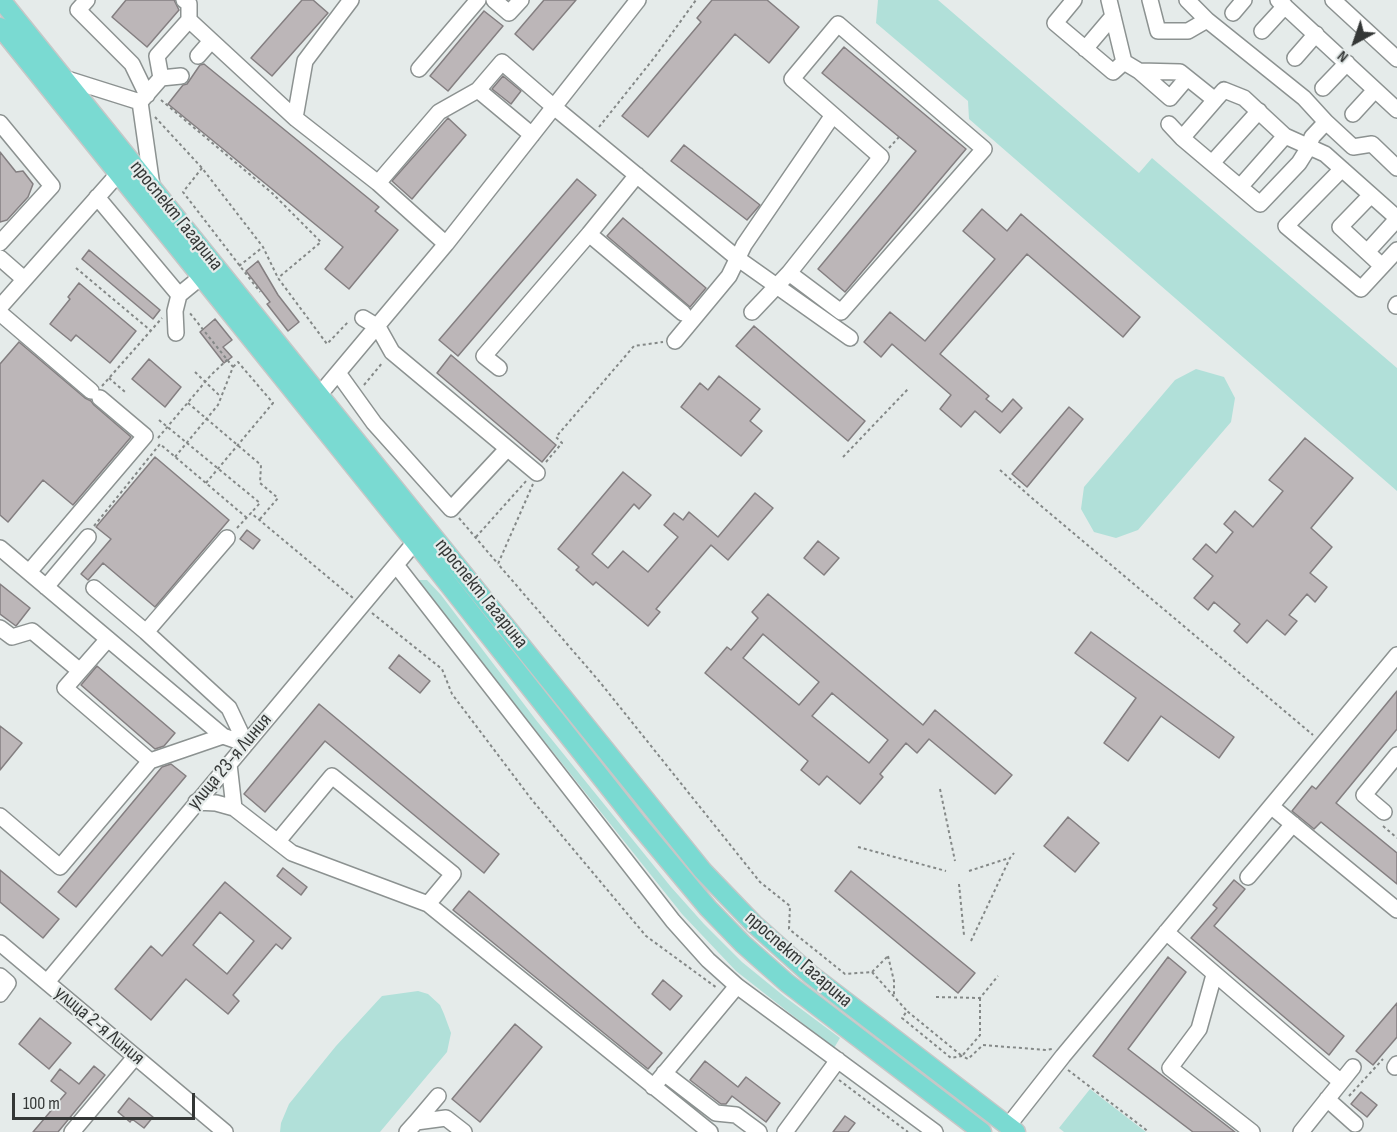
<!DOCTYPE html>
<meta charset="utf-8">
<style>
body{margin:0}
#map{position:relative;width:1397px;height:1132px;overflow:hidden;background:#e5ebea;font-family:"Sofia Sans Condensed",sans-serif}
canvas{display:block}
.north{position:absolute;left:1325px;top:12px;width:60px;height:60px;-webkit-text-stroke:4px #e5ebea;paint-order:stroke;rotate:220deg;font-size:16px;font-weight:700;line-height:24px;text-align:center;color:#343736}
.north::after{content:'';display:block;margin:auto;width:21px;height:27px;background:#343736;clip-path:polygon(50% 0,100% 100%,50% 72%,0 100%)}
.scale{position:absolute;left:12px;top:1093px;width:183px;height:27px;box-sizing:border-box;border:3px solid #343736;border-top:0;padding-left:8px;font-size:18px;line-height:21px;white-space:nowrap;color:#343736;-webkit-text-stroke:4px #e5ebea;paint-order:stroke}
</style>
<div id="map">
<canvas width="1397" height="1132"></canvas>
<div class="north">N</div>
<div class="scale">100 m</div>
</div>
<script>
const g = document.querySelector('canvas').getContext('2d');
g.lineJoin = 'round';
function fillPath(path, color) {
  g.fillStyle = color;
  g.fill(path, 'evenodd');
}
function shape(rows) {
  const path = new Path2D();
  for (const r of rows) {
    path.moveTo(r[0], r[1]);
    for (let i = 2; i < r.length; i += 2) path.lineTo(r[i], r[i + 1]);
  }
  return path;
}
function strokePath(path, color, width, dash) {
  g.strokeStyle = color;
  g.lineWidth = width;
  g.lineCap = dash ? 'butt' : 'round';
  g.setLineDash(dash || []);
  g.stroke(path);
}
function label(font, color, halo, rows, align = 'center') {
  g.font = font + ' "Sofia Sans Condensed",sans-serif';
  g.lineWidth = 4.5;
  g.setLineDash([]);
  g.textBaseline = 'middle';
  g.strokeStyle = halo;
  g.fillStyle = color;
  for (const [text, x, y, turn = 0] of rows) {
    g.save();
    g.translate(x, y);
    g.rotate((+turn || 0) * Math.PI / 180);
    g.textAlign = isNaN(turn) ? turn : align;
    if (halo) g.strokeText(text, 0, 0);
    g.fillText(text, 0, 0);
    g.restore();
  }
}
fillPath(shape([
 [878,0,938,0,1139,173,1152,158,1397,368,1397,491,969,119,968,101,876,23],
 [1196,369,1224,377,1235,398,1231,422,1138,530,1116,538,1094,532,1081,509,1084,487,1175,380],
 [416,580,427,580,441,595,536,720,671,887,704,924,742,962,785,997,840,1038,834,1048,736,971,682,914],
 [418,991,428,994,440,1005,444,1014,451,1033,447,1052,380,1132,280,1132,281,1123,289,1104,336,1046,382,996],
 [1090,1089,1146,1132,1064,1132,1059,1128]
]), '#b1e0d9');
const building = shape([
 [126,0,174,0,179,10,147,47,112,17,126,0],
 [302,0,313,0,328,13,272,76,251,58,302,0],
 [544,0,576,0,533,50,515,34,544,0],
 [712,0,767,0,799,27,769,63,735,34,648,137,622,116,701,22,697,18,712,0],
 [484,11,503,26,448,91,430,76,484,11],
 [844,47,966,149,845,292,818,269,916,151,822,73,844,47],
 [204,64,379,207,375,211,398,230,349,289,325,269,343,247,168,104,183,85,187,84,200,65,204,64],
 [503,76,521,91,511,104,492,89,503,76],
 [448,118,466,135,412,199,392,181,448,118],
 [684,145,760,205,747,220,671,161,684,145],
 [0,152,16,172,23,171,33,184,28,197,7,220,0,222,0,152],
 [577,179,596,195,458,356,439,340,577,179],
 [982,209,1007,231,1021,214,1140,317,1123,337,1027,254,940,354,989,396,986,399,1002,412,1013,399,1022,408,1000,433,975,411,961,427,940,409,951,395,892,344,881,357,864,342,890,312,925,341,995,259,963,231,982,209],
 [623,218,706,288,690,307,607,236,623,218],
 [89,250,160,310,153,319,82,259,89,250],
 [258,261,278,295,299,322,288,331,267,304,270,302,246,271,258,261],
 [79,283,136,331,110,363,76,335,71,341,50,324,70,299,68,297,79,283],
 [215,319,232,340,223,347,232,357,224,363,200,332,215,319],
 [754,326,865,421,848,441,736,346,754,326],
 [19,342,85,398,91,401,94,405,131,437,73,505,43,480,8,522,0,515,0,364,19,342],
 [451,355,556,445,542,462,437,373,451,355],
 [149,359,181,387,165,407,132,379,149,359],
 [719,376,760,409,750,421,762,431,741,456,681,407,700,383,708,390,719,376],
 [1069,407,1083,419,1027,487,1012,474,1069,407],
 [1305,438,1353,478,1311,528,1332,547,1310,573,1327,587,1315,602,1307,594,1289,615,1297,621,1285,635,1267,620,1247,643,1234,631,1240,624,1214,602,1208,610,1194,598,1213,576,1193,559,1206,544,1216,553,1233,532,1224,524,1235,511,1253,527,1283,491,1269,480,1305,438],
 [155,457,229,520,155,607,103,563,88,580,81,574,111,539,96,527,155,457],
 [623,472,651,495,639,509,634,504,592,554,608,568,623,551,648,572,678,537,664,525,674,513,683,520,689,512,718,537,755,493,773,508,728,560,711,545,656,609,660,612,648,626,596,582,593,585,576,570,579,567,558,549,623,472],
 [247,530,260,540,253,549,240,539,247,530],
 [818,541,839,558,824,575,804,558,818,541],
 [0,584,30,608,16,626,0,614,0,584],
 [768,594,923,725,935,710,1012,775,995,794,929,739,917,753,906,743,880,774,883,777,860,804,827,776,819,785,801,770,808,761,705,673,727,647,731,650,758,618,752,612,768,594],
 [763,634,819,682,799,705,743,658,763,634],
 [832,693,888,740,869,763,812,716,832,693],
 [1091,632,1234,737,1219,758,1161,716,1128,761,1104,743,1136,698,1075,653,1091,632],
 [399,655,430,681,420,693,389,668,399,655],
 [97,666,175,733,164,746,155,749,81,685,97,666],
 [1397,691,1397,729,1336,803,1397,853,1397,884,1321,822,1314,829,1292,811,1312,786,1316,789,1397,691],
 [319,704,499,854,484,873,325,741,265,812,244,794,319,704],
 [0,726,22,743,0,770,0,726],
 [171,764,186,776,76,907,58,892,162,767,171,764],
 [1068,817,1099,843,1075,872,1044,846,1068,817],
 [283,868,307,887,301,895,277,876,283,868],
 [0,870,59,919,43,938,0,902,0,870],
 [851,871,975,973,958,993,835,891,851,871],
 [1234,880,1245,889,1214,926,1344,1036,1329,1055,1191,938,1217,908,1213,905,1234,880],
 [225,882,291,938,282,949,276,944,233,995,239,1001,228,1014,186,979,151,1020,115,989,151,946,162,956,225,882],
 [220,912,254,941,227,974,193,945,220,912],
 [469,891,662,1053,648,1069,453,910,469,891],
 [1168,957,1186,972,1128,1049,1235,1132,1193,1132,1093,1056,1168,957],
 [663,980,682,996,670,1010,652,994,663,980],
 [1397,1003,1397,1037,1373,1065,1356,1051,1397,1003],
 [40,1018,71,1043,49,1069,19,1044,40,1018],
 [515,1024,542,1047,480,1122,452,1099,515,1024],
 [705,1061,738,1087,746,1077,780,1103,766,1122,732,1096,726,1104,721,1104,690,1080,705,1061],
 [94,1066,105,1075,58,1132,33,1132,66,1093,51,1081,60,1069,79,1084,94,1066],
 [1361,1092,1377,1105,1367,1117,1351,1104,1361,1092],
 [129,1098,153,1117,144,1128,132,1119,130,1122,118,1112,129,1098],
 [845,1116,855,1123,848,1132,833,1132,845,1116]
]);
fillPath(building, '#bcb6b8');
strokePath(building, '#847f81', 1.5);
const minor = shape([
 [87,0,78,10,132,64,147,95],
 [494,0,509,13,521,0],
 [1074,0,1055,23,1113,72,1124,62],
 [1109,0,1124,62,1139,71,1180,72,1215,100,1182,138,1260,204,1299,163,1309,147,1312,137,1326,122,1304,98,1207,20,1187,0],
 [1150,0,1158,31,1188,31,1207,20],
 [1278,0,1397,110],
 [1333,0,1397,59],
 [1233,13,1244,0],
 [189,20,295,118,378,183,446,244],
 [1262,31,1285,6],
 [1085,49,1113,16],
 [198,56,211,41],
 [1295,58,1316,34],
 [419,69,478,0],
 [1139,71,1170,98,1187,78],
 [64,78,140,102],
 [161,78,181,76],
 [1323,88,1347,63],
 [478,90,532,135],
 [1215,100,1224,90,1244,98,1285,136,1325,154,1397,218],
 [140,102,161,78,157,56,189,20,189,4,184,0],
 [140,102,152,186],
 [1353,114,1375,90],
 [295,118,305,61,351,0],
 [1326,122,1353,147,1372,144,1397,168],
 [0,123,52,186,0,243],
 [1169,124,1182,138],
 [1212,163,1259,111],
 [1342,169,1286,226,1361,289,1397,250],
 [378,183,439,112,478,90,502,62,554,107,737,258,850,338],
 [1240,187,1285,136],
 [1371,195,1340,227,1382,266],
 [97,197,179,295,175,311,176,333],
 [589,234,683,313],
 [1367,252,1397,219],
 [0,258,24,279],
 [179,295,201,277],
 [1396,306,1397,304],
 [0,307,118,174],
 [752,312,789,273,881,157,792,79,838,24,984,149,841,312,789,273],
 [0,313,91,391],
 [363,318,378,327,392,352,537,473],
 [675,341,729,276,744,245,833,115],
 [499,368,484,356,589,234,637,175],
 [338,373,374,423,451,509,507,449],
 [320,394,446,244,638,0],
 [0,548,223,736,246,744],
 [396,565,673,921,708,960,737,986,935,1132],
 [29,572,145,436,100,398],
 [46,587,88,537],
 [94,588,146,632,229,708,246,744],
 [0,628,12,637,32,631,80,671],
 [146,632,227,538],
 [108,639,65,688,150,761,223,736],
 [229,764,234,808,292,853,428,904,453,874,332,776,278,841],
 [196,802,216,803,234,808],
 [1272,807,1397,910],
 [1384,812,1364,795,1397,755],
 [0,816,60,867,150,761],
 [1248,877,1293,824],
 [428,904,710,1132],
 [1166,932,1341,1082,1301,1132],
 [0,943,225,1132],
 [1214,975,1199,1029,1170,1068,1252,1132],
 [0,976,8,983,0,994],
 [47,982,415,542],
 [1395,1067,1397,1064],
 [664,1073,716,1113,736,1115,759,1132],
 [1341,1082,1353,1067],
 [653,1087,737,986],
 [1327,1099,1355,1124],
 [416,1122,438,1096],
 [1008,1126,1063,1056,1397,655],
 [72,1132,135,1057],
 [407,1132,416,1122,446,1118,464,1132],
 [785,1132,838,1060]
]);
const major = shape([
 [1,0,703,871,754,924,810,974,1016,1132],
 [0,27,415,542,638,824,708,908,743,944,787,983,982,1132]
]);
strokePath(minor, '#8c9291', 18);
strokePath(major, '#c6c7c7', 21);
strokePath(shape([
 [161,100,272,193,321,242,278,278],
 [155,117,202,168,263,247,278,278,327,344,349,321],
 [599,127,654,58,696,0],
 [889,148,899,137],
 [202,168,183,192,260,292],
 [239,266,263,247],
 [76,268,150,330],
 [195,372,221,397],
 [109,378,125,392],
 [364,385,383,362],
 [102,386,162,318],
 [188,403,261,465,260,483,278,498,260,519],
 [159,420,260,503,251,513],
 [158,438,211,375,228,359],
 [175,457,218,405,233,367,189,312],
 [843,457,908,389],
 [546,462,562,443,556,437,634,346,663,342],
 [1000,470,1040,505,1313,735],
 [206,483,273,403,238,362,233,367],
 [533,484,498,564,599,681,760,882,790,906,789,929,845,974,872,972,888,956],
 [459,518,498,564],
 [94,526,160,444,247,518],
 [237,528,251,513,353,598],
 [476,537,527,480],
 [372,613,442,669,452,694,532,800,646,936,717,988],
 [940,789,955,861],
 [1383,826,1397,838],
 [858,847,946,871],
 [969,871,1009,858],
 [959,884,964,935],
 [971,941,1010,858,1014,853],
 [888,956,894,981,894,997],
 [872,972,907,1011],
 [936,997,980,998,998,976],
 [980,998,980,1035,962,1056,907,1011,902,1018,951,1058,962,1056,968,1059,983,1045,1046,1050,1052,1049],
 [1068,1070,1149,1132],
 [839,1080,908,1132],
 [1349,1096,1383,1059]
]), '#848887', 2, [3, 3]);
strokePath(minor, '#fff', 15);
strokePath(major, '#7adad2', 18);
label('20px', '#343736', '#e5ebea', [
 ["проспект Гагарина",176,216,51],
 ["проспект Гагарина",481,594,51],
 ["улица 23-я Линия",230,762,-50],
 ["проспект Гагарина",798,960,41],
 ["улица 2-я Линия",99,1026,40]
]);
</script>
